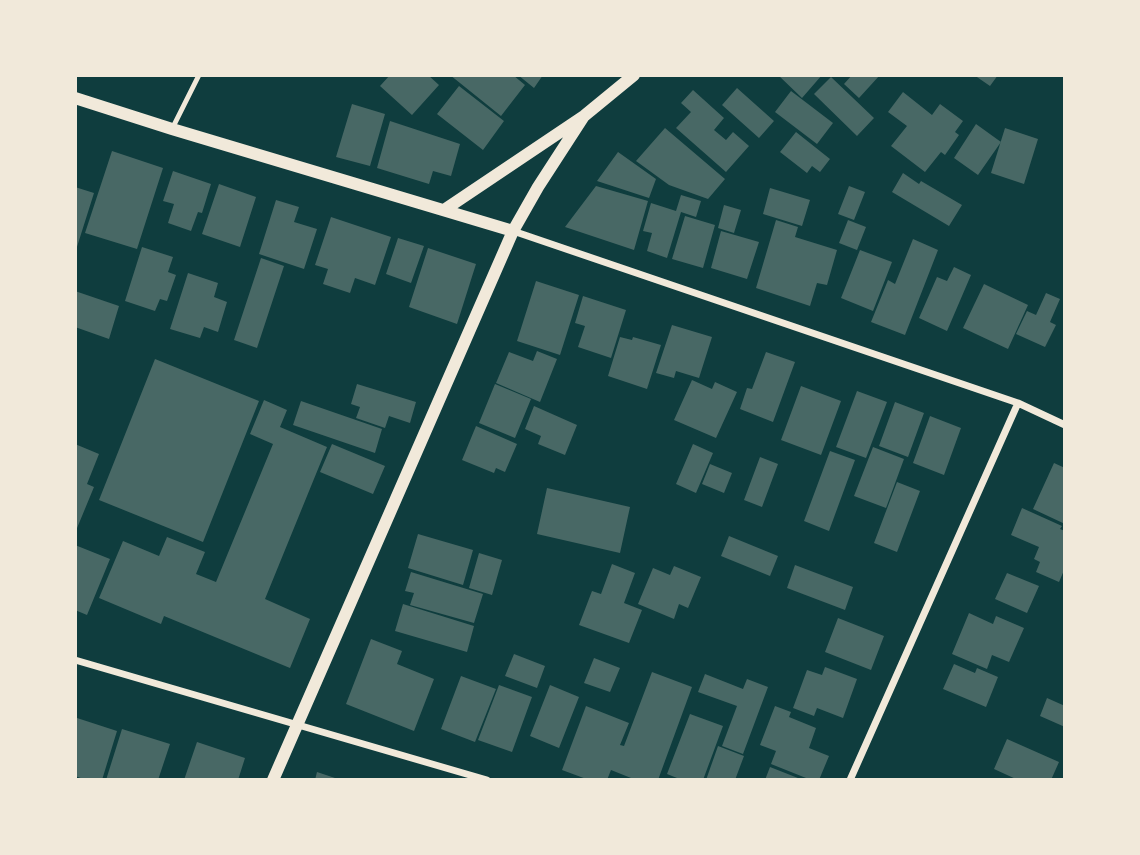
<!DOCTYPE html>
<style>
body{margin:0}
#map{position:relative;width:1140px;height:855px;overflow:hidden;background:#0f3d3e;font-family:"IBM Plex Serif",serif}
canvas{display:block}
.frame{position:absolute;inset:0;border:77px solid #f1e9da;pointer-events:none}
</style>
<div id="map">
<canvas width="1140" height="855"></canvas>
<div class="frame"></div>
</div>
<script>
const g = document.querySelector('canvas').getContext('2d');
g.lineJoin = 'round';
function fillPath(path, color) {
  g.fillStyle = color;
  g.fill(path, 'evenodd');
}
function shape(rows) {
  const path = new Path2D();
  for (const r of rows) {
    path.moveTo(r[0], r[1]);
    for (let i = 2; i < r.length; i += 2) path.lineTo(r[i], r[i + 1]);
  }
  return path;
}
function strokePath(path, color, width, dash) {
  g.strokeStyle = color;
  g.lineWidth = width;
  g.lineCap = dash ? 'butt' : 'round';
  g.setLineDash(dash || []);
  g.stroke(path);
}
fillPath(shape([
 [390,75,428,75,439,85,412,115,380,86],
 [450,75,513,75,525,85,501,116],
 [518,75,543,75,534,88],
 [778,75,822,75,802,98],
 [852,75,880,75,859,98,844,84],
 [974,75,998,75,990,86],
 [831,77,874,118,857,136,814,94],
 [459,86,504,121,483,150,437,114],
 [737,88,774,121,759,138,722,105],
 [693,90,724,118,714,130,726,140,733,132,749,146,726,172,676,128,691,112,681,103],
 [791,91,833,123,817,144,775,112],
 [903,92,932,115,940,104,963,121,955,132,959,135,945,155,941,152,925,172,891,146,907,126,888,112],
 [352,104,385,114,370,166,336,157],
 [390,121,460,144,451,176,433,171,429,184,377,168],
 [976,124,1001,142,978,175,954,158],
 [665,128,725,179,708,199,669,185,636,161],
 [1005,128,1038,139,1024,184,991,173],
 [796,132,830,159,820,172,812,166,807,173,780,152],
 [112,151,163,168,137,249,85,233],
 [618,152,656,179,649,198,597,181],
 [173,171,211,184,202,213,198,212,191,231,168,223,174,204,163,201],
 [903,173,919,184,921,181,962,205,949,226,892,192],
 [219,184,256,197,240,247,202,234],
 [596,186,648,201,634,250,565,227],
 [849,186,865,192,854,220,838,214],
 [75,187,94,193,76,250,75,250],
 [770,188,810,200,802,226,763,214],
 [681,195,701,201,696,217,681,212,667,258,647,251,652,233,643,231,651,203,676,211],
 [276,200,299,207,294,222,317,229,304,269,259,254],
 [724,205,741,210,734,233,718,228],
 [685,216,715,225,703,268,672,259],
 [331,217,391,237,375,285,355,278,350,293,323,284,328,269,315,265],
 [776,220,798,227,795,237,837,250,827,285,817,283,810,306,756,288],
 [848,220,866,227,857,250,839,243],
 [721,231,759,242,747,279,711,268],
 [398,238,424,246,411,283,386,274],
 [913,239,938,250,905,335,871,322,888,280,895,284],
 [142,247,173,257,168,272,176,275,167,301,160,299,155,311,125,301],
 [428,248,476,264,457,324,409,307],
 [860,250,892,262,873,311,841,298],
 [261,258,284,266,257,348,234,340],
 [954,267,971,275,947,331,919,318,937,277,947,281],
 [188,273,218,283,214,297,227,302,218,332,204,327,200,338,170,329],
 [536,281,579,295,560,355,517,341],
 [984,284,1028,305,1008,349,963,328],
 [75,291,119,306,109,339,75,327],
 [1046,293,1060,299,1050,322,1056,325,1045,347,1016,334,1027,311,1036,315],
 [583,296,626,310,611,358,578,347,585,326,575,323],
 [672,325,712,337,699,378,676,371,674,378,656,373],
 [620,337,632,340,633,337,661,345,647,389,608,376],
 [537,351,557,359,540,402,496,383,509,352,533,361],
 [766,352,795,362,773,422,740,409,747,388,752,389],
 [155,359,259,401,203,542,99,500],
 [692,380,712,389,715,382,737,392,716,438,674,420],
 [357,384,416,402,410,423,389,416,385,428,356,418,360,407,351,404],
 [495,384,531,399,515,438,479,423],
 [801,386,841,401,821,455,781,440],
 [857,391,887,402,866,458,836,447],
 [264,400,287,410,280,427,327,447,265,599,310,619,290,668,164,616,161,624,99,598,123,541,159,556,167,537,205,552,196,574,216,582,273,444,250,434],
 [301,401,382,429,375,453,293,425],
 [895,402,924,413,908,457,879,446],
 [534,406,577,425,565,455,538,444,541,436,525,429],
 [930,416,961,428,944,475,913,463],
 [476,426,517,444,505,472,496,468,494,473,462,460],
 [75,444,99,454,87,484,94,487,75,533],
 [332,444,385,466,373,494,320,472],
 [693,444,713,453,696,493,676,484],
 [873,447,904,459,886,508,854,496],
 [830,451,855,460,829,531,804,521],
 [760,457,778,464,762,507,744,500],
 [1054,463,1065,468,1065,524,1033,509],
 [710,464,732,473,724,493,702,484],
 [897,482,920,491,897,552,874,543],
 [547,488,630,507,620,553,537,534],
 [1022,508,1062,526,1060,529,1065,531,1065,568,1059,582,1036,572,1040,562,1034,559,1039,547,1011,535],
 [418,534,473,550,463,585,408,568],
 [729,536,778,556,770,576,721,556],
 [75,545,110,559,87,615,75,610],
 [479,553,502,560,492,595,469,588],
 [612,564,635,573,624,603,642,610,629,643,579,625,592,591,601,594],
 [795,565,853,587,845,610,787,588],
 [674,566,701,577,688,608,679,604,674,619,638,604,653,568,670,575],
 [411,572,483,594,474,623,410,605,414,593,405,591],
 [1007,573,1039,586,1027,613,995,599],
 [403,604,474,626,467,652,395,631],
 [969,613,993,624,996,616,1024,628,1009,662,992,655,987,669,952,654],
 [838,618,884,636,871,670,825,652],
 [371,639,402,651,397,664,434,679,414,731,346,704],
 [514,654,545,666,537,688,505,676],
 [594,658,620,668,610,692,584,683],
 [954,664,975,673,977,668,998,677,986,707,943,689],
 [825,667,857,679,843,718,817,708,814,716,793,708,807,670,822,675],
 [652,672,692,687,658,780,636,780,611,770,607,780,589,780,562,770,586,706,629,723,620,745,624,746],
 [705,674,743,689,747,679,768,687,743,754,722,746,737,706,698,692],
 [461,676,496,689,475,742,441,729],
 [499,685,532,697,512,752,478,740],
 [550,685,579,697,559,748,530,736],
 [1047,698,1065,706,1065,727,1040,716],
 [775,706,791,712,789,717,816,728,809,748,829,756,819,780,811,780,771,764,776,751,760,745],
 [690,714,723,726,703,780,682,780,667,774],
 [77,718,117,731,102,780,86,780,75,776],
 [122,729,170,744,158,780,106,780],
 [1007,739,1059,762,1051,780,1018,780,994,769],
 [197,742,245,758,238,780,184,780],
 [718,746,744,756,735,780,706,780],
 [770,767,803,780,765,780],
 [317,772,338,779,338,780,315,780]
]), '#486865');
strokePath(shape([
 [172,129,199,75]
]), '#f1e9da', 5);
strokePath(shape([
 [513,231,1018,403,1065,425],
 [75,660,487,780],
 [850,780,1018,403]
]), '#f1e9da', 7);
strokePath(shape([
 [75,98,172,129,513,231],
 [444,210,584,116,634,75],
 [273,780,513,231,538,187,584,116]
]), '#f1e9da', 12);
</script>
